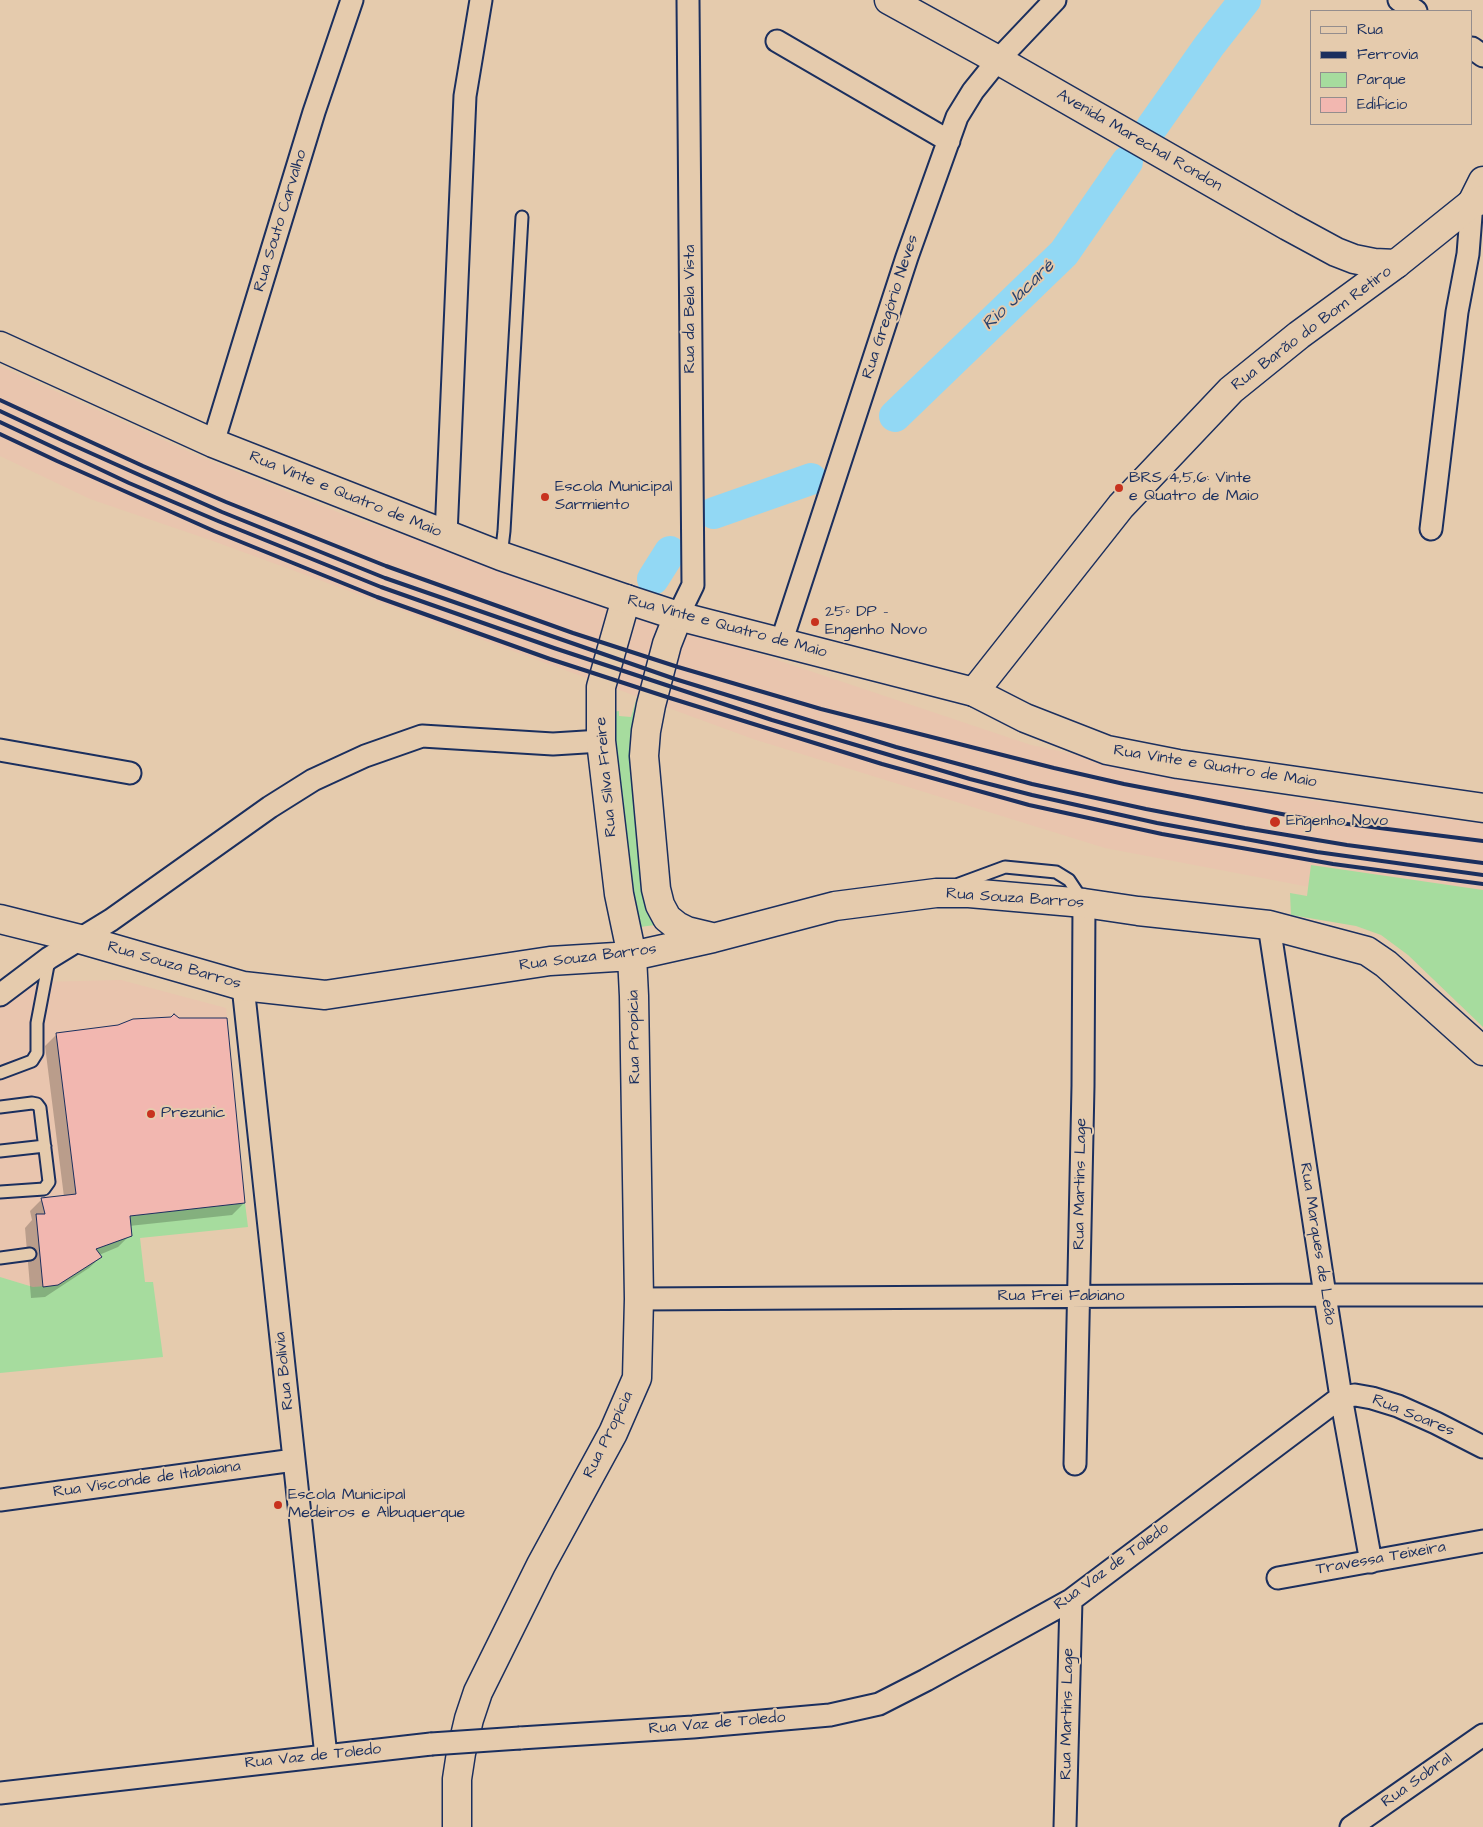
<!DOCTYPE html>
<meta charset="utf-8">
<style>
body{margin:0}
#map{position:relative;width:1483px;height:1827px;overflow:hidden;background:#e5cbad;font-family:"Architects Daughter",sans-serif}
canvas{display:block}
.legend{position:absolute;left:1310px;top:10px;width:162px;height:115px;box-sizing:border-box;background:#e5cbad;border:1px solid #948d8d;margin:0;padding:6px 9px;list-style:none;font-size:15px;color:#1b2f5e}
.legend li{display:flex;align-items:center;gap:10px;height:25px}
.legend b{width:25px;border:1px solid #948d8d}
</style>
<div id="map">
<canvas width="1483" height="1827"></canvas>
<ul class="legend">
<li><b style="height:6px;background:#e5cbad"></b>Rua</li>
<li><b style="height:6px;background:#1b2f5e"></b>Ferrovia</li>
<li><b style="height:14px;background:#a6dc9e"></b>Parque</li>
<li><b style="height:14px;background:#f2b7b0"></b>Edifício</li>
</ul>
</div>
<script>
const g = document.querySelector('canvas').getContext('2d');
g.lineJoin = 'round';
function fillPath(path, color) {
  g.fillStyle = color;
  g.fill(path, 'evenodd');
}
function shape(rows) {
  const path = new Path2D();
  for (const r of rows) {
    path.moveTo(r[0], r[1]);
    for (let i = 2; i < r.length; i += 2) path.lineTo(r[i], r[i + 1]);
  }
  return path;
}
function strokePath(path, color, width, dash) {
  g.strokeStyle = color;
  g.lineWidth = width;
  g.lineCap = dash ? 'butt' : 'round';
  g.setLineDash(dash || []);
  g.stroke(path);
}
function label(font, color, halo, rows, align = 'center') {
  g.font = font + ' "Architects Daughter",sans-serif';
  g.lineWidth = 4;
  g.setLineDash([]);
  g.textBaseline = 'middle';
  g.strokeStyle = halo;
  g.fillStyle = color;
  for (const [text, x, y, turn = 0] of rows) {
    g.save();
    g.translate(x, y);
    g.rotate((+turn || 0) * Math.PI / 180);
    g.textAlign = isNaN(turn) ? turn : align;
    if (halo) g.strokeText(text, 0, 0);
    g.fillText(text, 0, 0);
    g.restore();
  }
}
fillPath(shape([
 [0,366,201,457,350,517,1031,745,1251,792,1483,824,1483,920,1105,848,753,739,213,541,90,499,0,456],
 [121,980,226,1008,245,1203,130,1216,132,1236,97,1250,102,1257,58,1285,33,1287,0,1277,0,1007,40,982]
]), '#e9c5ae');
fillPath(shape([
 [637,697,640,699,645,897,655,925,640,927,629,893,611,712,619,711,619,716,631,717],
 [1311,865,1483,890,1483,1027,1408,955,1381,935,1356,926,1291,915,1290,893,1307,896],
 [245,1203,248,1227,140,1238,145,1282,153,1282,163,1357,0,1373,0,1277,33,1287,58,1285,102,1257,96,1249,131,1236,130,1216]
]), '#a6dc9e');
fillPath(shape([
 [57,1034,244,1203,232,1215,129,1226,130,1235,118,1247,99,1255,101,1257,89,1268,45,1297,31,1298,25,1228,32,1220,30,1211,42,1199,64,1197,45,1046]
]), '#0003');
strokePath(shape([
 [1152,127,1209,46,1245,0],
 [895,416,1064,253,1127,162],
 [714,513,811,479],
 [653,579,670,552]
]), '#92d8f4', 32);
const building = shape([
 [174,1014,179,1018,227,1018,245,1203,130,1216,132,1236,96,1249,102,1257,58,1285,43,1287,36,1214,45,1214,41,1198,76,1194,56,1033,118,1025,133,1019,171,1017,174,1014]
]);
fillPath(building, '#f2b7b0');
strokePath(building, '#1b2f5e', 1);
const lane = shape([
 [501,556,504,531,522,217],
 [959,884,1005,867,1056,872,1069,880,1083,901],
 [0,1073,32,1061,37,1053,37,1023,49,960],
 [0,1107,32,1103,37,1104,40,1108,49,1182,44,1189,0,1192],
 [0,1151,45,1146],
 [0,1258,30,1254]
]);
const street = shape([
 [1399,0,1416,11],
 [777,41,949,141],
 [1472,48,1483,56],
 [213,443,314,112,352,0],
 [1431,529,1457,312,1468,254,1472,203],
 [446,535,465,96,481,0],
 [678,616,693,585,688,0],
 [781,643,907,257,957,117,973,91,998,60,1055,0],
 [0,750,130,773],
 [1269,925,1325,1295,1341,1397,1371,1562],
 [243,986,326,1756],
 [0,995,49,958,111,920,270,807,313,780,365,756,422,736,553,744,601,741],
 [639,1299,1325,1295,1483,1295],
 [1075,1464,1083,1086,1084,903],
 [0,1500,294,1460],
 [1278,1578,1483,1541],
 [520,1738,693,1727,830,1715,879,1704,926,1680,1071,1600,1341,1397,1355,1395,1372,1398,1398,1406,1436,1423,1483,1447],
 [0,1793,431,1744],
 [1065,1827,1071,1600],
 [1351,1827,1483,1735]
]);
const secondary = shape([
 [1472,203,1483,181],
 [678,616,667,644,651,705,646,731,644,756,656,889,660,905,667,918,677,926,687,931,712,937],
 [974,692,1121,506,1231,390,1299,335,1396,264],
 [0,919,80,939,243,986,325,995,550,961,632,956,713,938,835,906,936,893,969,893,1084,903,1138,911,1269,925,1367,951,1386,964,1483,1051],
 [457,1827,457,1779,461,1753,469,1719,478,1692,541,1565,613,1433,637,1378,639,1299,634,996,632,956,619,894,601,741,601,687,626,599]
]);
const primary = shape([
 [889,0,998,60,1288,226,1336,252,1354,259,1374,263,1396,264,1472,203,1483,200],
 [0,346,213,443,501,556,626,599,678,616,974,692,1025,718,1107,750,1178,764,1483,808]
]);
strokePath(lane, '#1b2f5e', 15);
strokePath(street, '#1b2f5e', 25);
strokePath(secondary, '#1b2f5e', 31);
strokePath(primary, '#1b2f5e', 31);
strokePath(lane, '#e5cbad', 11);
strokePath(street, '#e5cbad', 21);
strokePath(secondary, '#e5cbad', 28);
strokePath(primary, '#e5cbad', 28);
strokePath(shape([
 [0,400,143,466,226,502,386,566,573,633,678,667,821,709,1054,768,1124,784,1308,819,1483,841],
 [0,411,66,442,222,512,385,578,675,679,896,747,1032,784,1146,809,1245,828,1347,845,1483,863],
 [0,422,129,483,218,521,381,587,554,648,772,720,970,779,1032,795,1157,823,1317,852,1483,875],
 [0,434,57,461,214,531,377,597,550,659,670,698,882,764,1029,805,1162,834,1333,864,1483,884]
]), '#1b2f5e', 4);
const streetBridge = shape([
 [431,1744,520,1738]
]);
strokePath(streetBridge, '#1b2f5e', 25, []);
strokePath(streetBridge, '#e5cbad', 21);
for (const [x, y, r, color] of [
 [1119,488,5,"#c8321e"],
 [545,497,5,"#c8321e"],
 [815,622,5,"#c8321e"],
 [1275,822,6,"#c8321e"],
 [151,1114,5,"#c8321e"],
 [278,1505,5,"#c8321e"]
]) {
  const dot = new Path2D();
  dot.arc(x, y, r, 0, 2 * Math.PI);
  g.fillStyle = color;
  g.fill(dot);
  strokePath(dot, '#e5cbad', 2);
}
label('16px', '#1b2f5e', '#e5cbad', [
 ["Avenida Marechal Rondon",1139,141,30],
 ["Rua Souto Carvalho",281,221,-73],
 ["Rua Gregório Neves",891,307,-72],
 ["Rua da Bela Vista",691,309,-90],
 ["Rua Barão do Bom Retiro",1312,329,-37],
 ["Rua Vinte e Quatro de Maio",345,495,22],
 ["Rua Vinte e Quatro de Maio",727,627,15],
 ["Rua Vinte e Quatro de Maio",1215,767,9],
 ["Rua Silva Freire",607,777,-95],
 ["Rua Souza Barros",1015,899,4],
 ["Rua Souza Barros",588,958,-7],
 ["Rua Souza Barros",174,966,16],
 ["Rua Propícia",635,1037,-91],
 ["Rua Martins Lage",1081,1184,-89],
 ["Rua Marques de Leão",1317,1244,81],
 ["Rua Frei Fabiano",1061,1297],
 ["Rua Bolívia",285,1371,-96],
 ["Rua Soares",1413,1416,22],
 ["Rua Propícia",609,1435,-64],
 ["Rua Visconde de Itabaiana",147,1480,-8],
 ["Travessa Teixeira",1381,1559,-10],
 ["Rua Vaz de Toledo",1112,1567,-36],
 ["Rua Martins Lage",1068,1714,-89],
 ["Rua Vaz de Toledo",717,1724,-5],
 ["Rua Vaz de Toledo",313,1757,-6],
 ["Rua Sobral",1417,1781,-35]
]);
label('16px', '#1b2f5e', '#e5cbad', [
 ["BRS 4,5,6: Vinte",1129,479],
 ["e Quatro de Maio",1129,497],
 ["Escola Municipal",555,488],
 ["Sarmiento",555,506],
 ["25º DP -",825,613],
 ["Engenho Novo",825,631],
 ["Engenho Novo",1286,822],
 ["Prezunic",161,1114],
 ["Escola Municipal",288,1496],
 ["Medeiros e Albuquerque",288,1514]
], 'left');
label('italic 18px', '#27406d', '#e5cbad', [
 ["Rio Jacaré",1019,296,-44]
]);
</script>
